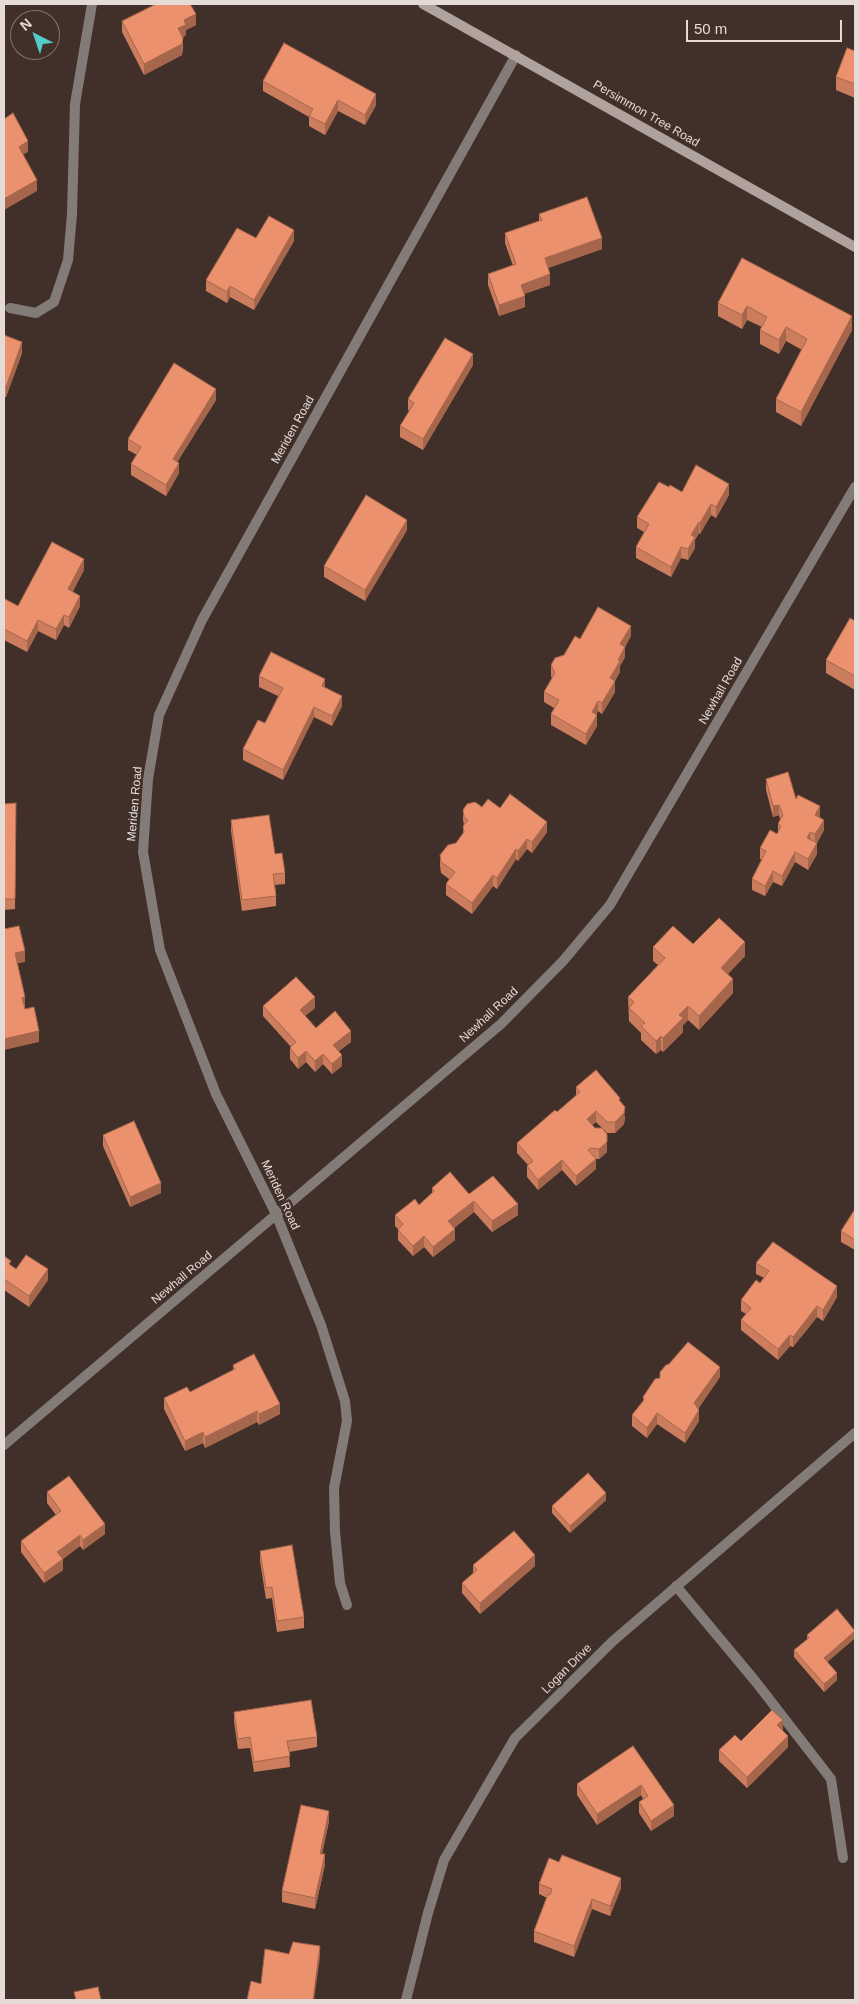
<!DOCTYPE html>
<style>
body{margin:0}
#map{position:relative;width:859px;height:2004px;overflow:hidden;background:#403029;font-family:Helvetica,sans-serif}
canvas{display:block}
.frame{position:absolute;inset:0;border:5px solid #e5dad6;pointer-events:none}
.north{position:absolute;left:10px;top:10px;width:50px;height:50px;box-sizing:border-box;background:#403029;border:1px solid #82746e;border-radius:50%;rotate:319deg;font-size:14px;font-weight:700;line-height:20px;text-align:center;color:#e5dad6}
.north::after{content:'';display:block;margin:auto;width:18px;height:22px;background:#53cdc9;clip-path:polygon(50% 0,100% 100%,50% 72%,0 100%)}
.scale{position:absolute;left:686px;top:20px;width:156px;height:22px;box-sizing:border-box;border:2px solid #e5dad6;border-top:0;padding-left:6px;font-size:15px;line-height:18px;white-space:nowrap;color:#e5dad6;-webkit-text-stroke:4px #403029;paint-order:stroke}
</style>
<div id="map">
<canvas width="859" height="2004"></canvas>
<div class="frame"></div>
<div class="north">N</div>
<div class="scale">50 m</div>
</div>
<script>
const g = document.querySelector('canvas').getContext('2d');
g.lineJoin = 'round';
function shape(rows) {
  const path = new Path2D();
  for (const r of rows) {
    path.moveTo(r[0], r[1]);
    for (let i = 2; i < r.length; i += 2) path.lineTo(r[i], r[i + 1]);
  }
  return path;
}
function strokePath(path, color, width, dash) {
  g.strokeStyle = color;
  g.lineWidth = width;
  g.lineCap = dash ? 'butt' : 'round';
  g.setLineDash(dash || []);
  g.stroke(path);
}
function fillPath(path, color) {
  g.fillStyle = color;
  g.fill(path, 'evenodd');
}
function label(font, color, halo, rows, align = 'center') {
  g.font = font + ' Helvetica,sans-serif';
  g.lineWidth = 5;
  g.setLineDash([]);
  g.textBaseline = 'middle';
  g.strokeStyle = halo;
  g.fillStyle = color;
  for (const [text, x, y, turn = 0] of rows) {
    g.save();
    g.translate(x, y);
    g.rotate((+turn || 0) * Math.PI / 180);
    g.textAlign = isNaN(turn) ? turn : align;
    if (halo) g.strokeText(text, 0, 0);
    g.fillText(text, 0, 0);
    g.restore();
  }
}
strokePath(shape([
 [10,308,36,313,54,302,68,260,72,214,75,104,92,4],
 [676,1586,756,1682,831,1779,843,1858]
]), '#837b77', 10);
strokePath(shape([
 [4,1445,501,1024,563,961,610,905,855,487],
 [347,1605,340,1583,335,1532,334,1488,347,1421,345,1401,321,1325,276,1214,216,1094,160,950,143,852,148,779,159,715,202,620,516,55],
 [406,2000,428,1913,444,1860,515,1738,613,1641,855,1433]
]), '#837b77', 10);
strokePath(shape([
 [423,4,855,247]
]), '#b0a29c', 10);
fillPath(shape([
 [122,21,196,25,186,30,186,35,183,37,183,48,182,55,144,75,122,32],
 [855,51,855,98,836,90,836,77],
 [263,81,376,105,365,125,338,111,325,135,309,126,309,117,263,91],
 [539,214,602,249,548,268,550,285,524,294,525,307,499,316,488,285,488,274,513,266,505,243,505,233,539,221],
 [256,238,294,241,254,310,230,297,227,303,206,291,206,280],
 [742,258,852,330,801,426,776,412,776,399,802,350,786,341,779,354,760,344,760,330,762,327,747,320,742,329,718,316,718,303],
 [4,335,22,353,6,397,4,397],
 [473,365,423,450,400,437,400,426,410,411,408,410,408,399],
 [216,400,177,462,179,473,166,496,131,475,131,464,137,455,128,450,128,439],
 [669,487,682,492,729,495,716,518,711,515,700,534,699,533,695,540,695,548,688,560,681,558,671,577,636,558,636,547,644,532,637,528,637,517],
 [407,530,365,601,324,577,324,566],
 [84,570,73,591,80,606,69,628,64,625,56,640,38,631,27,652,4,640,4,601,18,606],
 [855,621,855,690,826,673,826,660],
 [631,636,625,647,625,657,620,666,620,672,615,681,615,692,602,714,598,711,596,715,597,726,586,745,551,725,551,714,554,708,544,702,544,692,552,678,551,676,551,665,564,655,580,639],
 [259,676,325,687,342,706,332,726,314,717,283,780,243,760,243,749,265,723,278,696,259,687],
 [766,779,796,799,820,817,824,830,817,843,817,854,808,870,795,862,782,886,773,882,765,896,752,890,752,879,762,860,760,859,760,848,777,834,778,832,778,824,780,819,779,815,773,817,766,790],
 [4,804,16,814,15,909,4,910],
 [482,807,500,808,547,832,532,853,527,849,518,861,516,859,497,889,493,886,472,914,446,895,446,884,449,879,441,873,440,866,440,855,456,843,463,833,463,826,464,825,463,820,463,810],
 [231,820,275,854,285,873,285,884,275,885,276,896,276,906,242,911,231,831],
 [693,944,745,956,728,974,733,993,699,1030,688,1020,683,1025,683,1032,663,1052,661,1050,656,1054,641,1040,641,1033,629,1021,628,997,658,965,653,961,653,947],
 [263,1006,315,1008,305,1016,316,1028,351,1042,339,1051,342,1066,332,1074,323,1064,315,1072,306,1062,298,1069,290,1059,290,1048,291,1047,263,1016],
 [576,1087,620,1102,625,1118,624,1124,615,1133,607,1133,596,1122,592,1125,607,1145,607,1152,599,1159,596,1159,596,1169,576,1186,562,1170,538,1190,527,1177,527,1166,528,1165,517,1153,517,1143,557,1112,576,1096],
 [103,1135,161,1193,130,1207,103,1146],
 [432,1188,469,1194,518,1215,492,1232,474,1212,454,1228,455,1240,433,1257,424,1247,413,1256,398,1240,398,1229,395,1226,395,1215,419,1205,432,1194],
 [855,1209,855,1250,841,1242,841,1231],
 [4,1256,11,1266,16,1269,48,1280,29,1307,4,1290],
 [756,1263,837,1297,823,1321,817,1317,793,1347,790,1346,778,1360,741,1330,741,1320,746,1314,741,1311,741,1300,760,1283,764,1278,756,1274],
 [233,1365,280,1414,259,1425,257,1422,205,1448,203,1443,185,1451,164,1409,164,1398,190,1392,233,1370],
 [720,1377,698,1409,699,1421,685,1443,657,1424,647,1438,632,1426,632,1415,643,1401,643,1397],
 [47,1492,105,1534,83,1550,80,1546,63,1559,63,1570,44,1583,21,1552,21,1541,56,1515,47,1503],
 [606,1500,570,1533,552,1513,552,1506],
 [260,1551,304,1617,304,1628,277,1632,272,1598,266,1599,260,1561],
 [473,1565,535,1566,480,1614,462,1593,462,1583,473,1573],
 [807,1635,855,1638,827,1662,837,1680,824,1692,794,1657,794,1650,807,1639],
 [234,1712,317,1737,317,1747,289,1752,290,1767,254,1772,250,1748,238,1749,234,1722],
 [783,1731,788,1747,747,1788,719,1761,719,1750,741,1741],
 [633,1746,674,1816,651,1831,639,1813,639,1802,643,1799,641,1795,597,1825,577,1795,577,1784],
 [329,1821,322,1854,325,1865,315,1909,282,1902,282,1891],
 [539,1884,621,1888,610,1916,592,1909,574,1957,534,1942,534,1931,547,1898,539,1894]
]), '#cb7d5e');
fillPath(shape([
 [196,14,196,25,186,30,186,35,178,39,178,28,184,20],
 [183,38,182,55,144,75,144,64],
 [376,94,376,105,365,125,365,115],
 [338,100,338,111,325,135,325,124],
 [28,141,28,152,19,157,19,147],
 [37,180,37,191,4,210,4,199],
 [294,230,294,241,254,310,254,300],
 [602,238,602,249,545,269,545,258],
 [550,274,550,285,521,295,521,285],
 [230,286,230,297,227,303,227,292],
 [525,296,525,307,499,316,499,305],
 [747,306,747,320,742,329,742,315],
 [852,316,852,330,801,426,801,412],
 [786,327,786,341,779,354,779,340],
 [22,342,22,353,6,397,6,387],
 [473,354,473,365,423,450,423,439],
 [216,389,216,400,173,469,173,459],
 [179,463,179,473,166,496,166,485],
 [729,484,729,495,716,518,716,507],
 [711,504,711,515,700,534,700,523],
 [407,520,407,530,365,601,365,590],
 [699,522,699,533,695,540,695,548,688,560,688,549,691,535],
 [681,547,681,558,671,577,671,567],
 [84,559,84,570,68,600,68,589],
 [80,596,80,606,69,628,69,617],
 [64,615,64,625,56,640,56,629],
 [38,620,38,631,27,652,27,641],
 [631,626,631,636,620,654,620,644],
 [625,647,625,657,620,666,620,672,610,689,610,678,618,660],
 [325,679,325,689,322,686],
 [615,681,615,692,602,714,602,703],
 [342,696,342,706,332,726,332,716],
 [598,701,598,711,592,723,592,712],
 [314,707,314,717,283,780,283,770],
 [597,715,597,726,586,745,586,734],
 [779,805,779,815,773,817,773,806],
 [820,806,820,817,815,826,815,815],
 [824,820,824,830,815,845,815,834],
 [547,822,547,832,532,853,532,842],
 [810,832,810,842,807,838],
 [527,839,527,849,518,861,518,851],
 [817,843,817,854,808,870,808,859],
 [516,849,516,859,497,889,497,878],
 [795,852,795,862,782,886,782,876],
 [773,871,773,882,765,896,765,886],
 [493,875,493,886,472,914,472,903],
 [745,942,745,956,721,981,721,968],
 [25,951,25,962,15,964,15,953],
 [733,979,733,993,699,1030,699,1016],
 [25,997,25,1008,22,1009,22,998],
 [315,997,315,1008,300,1020,300,1010],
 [688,1006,688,1020,683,1025,683,1032,663,1052,663,1038,679,1015],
 [39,1031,39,1042,4,1050,4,1039],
 [351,1031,351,1042,333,1055,333,1045],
 [661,1036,661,1050,656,1054,656,1041],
 [306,1051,306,1062,298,1069,298,1058],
 [323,1054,323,1064,315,1072,315,1061],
 [342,1055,342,1066,332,1074,332,1064],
 [625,1107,624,1124,615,1133,615,1122],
 [596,1111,596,1122,587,1130,587,1119],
 [607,1134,607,1152,599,1159,599,1149],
 [596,1159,596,1169,576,1186,576,1176],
 [562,1160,562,1170,538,1190,538,1180],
 [161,1183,161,1193,130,1207,130,1197],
 [474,1201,474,1212,448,1232,448,1221],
 [518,1204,518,1215,492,1232,492,1221],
 [455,1229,455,1240,433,1257,433,1247],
 [424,1236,424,1247,413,1256,413,1246],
 [48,1269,48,1280,29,1307,29,1296],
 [837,1286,837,1297,823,1321,823,1310],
 [817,1306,817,1317,793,1347,793,1337],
 [790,1335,790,1346,778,1360,778,1349],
 [720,1367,720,1377,694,1414,694,1403],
 [280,1404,280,1414,259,1425,259,1414],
 [699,1410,699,1421,685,1443,685,1433],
 [257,1411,257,1422,205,1448,205,1437],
 [657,1413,657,1424,647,1438,647,1428],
 [203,1432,203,1443,185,1451,185,1441],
 [606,1493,606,1500,570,1533,570,1526],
 [105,1524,105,1534,83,1550,83,1540],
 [80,1535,80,1546,57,1563,57,1552],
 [535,1555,535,1566,480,1614,480,1603],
 [63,1559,63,1570,44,1583,44,1573],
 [855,1631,855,1638,824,1665,824,1658],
 [837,1673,837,1680,824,1692,824,1684],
 [783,1720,783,1731,777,1725],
 [788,1736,788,1747,747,1788,747,1777],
 [641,1785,641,1795,597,1825,597,1814],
 [674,1805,674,1816,651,1831,651,1821],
 [329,1811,329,1821,320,1864,320,1854],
 [325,1854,325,1865,315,1909,315,1898],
 [621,1878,621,1888,610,1916,610,1906],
 [592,1899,592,1909,574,1957,574,1946],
 [320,1946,320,1957,314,2000,313,2000]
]), '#a5664c');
const building = shape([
 [156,4,190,4,196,14,184,20,186,25,178,28,183,38,182,44,144,64,122,21,156,4],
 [284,43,376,94,365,115,338,100,325,124,309,116,313,109,263,81,284,43],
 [847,48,855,51,855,84,836,77,847,48],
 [13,113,28,141,19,147,37,180,4,199,4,119,13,113],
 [587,197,602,238,545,258,550,274,521,285,525,296,499,305,488,274,516,264,505,233,542,220,539,214,587,197],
 [269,216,294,230,254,300,230,286,227,292,206,280,237,228,256,238,269,216],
 [742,258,852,316,801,412,776,399,807,339,786,327,779,340,760,330,767,317,747,306,742,315,718,303,742,258],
 [4,335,22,342,6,387,4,386,4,335],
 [445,338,473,354,423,439,400,426,414,403,408,399,445,338],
 [174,363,216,389,173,459,179,463,166,485,131,464,141,447,128,439,174,363],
 [696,465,729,484,716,507,711,504,700,523,699,522,691,535,695,537,688,549,681,547,671,567,636,547,649,524,637,517,659,482,669,487,670,485,682,492,696,465],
 [366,495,407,520,365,590,324,566,366,495],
 [52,542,84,559,68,589,80,596,69,617,64,615,56,629,38,620,27,641,4,629,4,601,5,599,18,606,52,542],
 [598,607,631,626,620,644,625,647,618,660,620,661,610,678,615,681,602,703,598,701,592,712,597,715,586,734,551,714,559,700,544,692,555,673,551,665,555,658,564,655,575,636,580,639,598,607],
 [850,618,855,621,855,676,826,660,850,618],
 [271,652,325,679,322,686,342,696,332,716,314,707,283,770,243,749,258,720,265,723,283,688,259,676,271,652],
 [788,772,796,799,798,795,820,806,815,815,824,820,815,834,810,832,807,838,817,843,808,859,795,852,782,876,773,871,765,886,752,879,766,851,760,848,770,830,777,834,781,826,778,824,783,815,779,805,773,806,766,779,788,772],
 [510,794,547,822,532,842,527,839,518,851,516,849,497,878,493,875,472,903,446,884,455,872,441,862,440,855,448,845,456,843,464,832,463,826,468,820,464,817,463,810,467,804,475,802,482,807,488,799,500,808,510,794],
 [16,803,15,899,4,899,4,804,16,803],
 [269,815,275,854,282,853,285,873,273,874,276,896,242,900,231,820,269,815],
 [719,918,745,942,721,968,733,979,699,1016,688,1006,679,1015,683,1018,663,1038,661,1036,656,1041,641,1026,645,1023,629,1008,634,1002,628,997,665,958,653,947,673,926,693,944,719,918],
 [19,926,25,951,15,953,25,997,22,998,25,1009,34,1007,39,1031,4,1039,4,929,19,926],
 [296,977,315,997,300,1010,316,1028,335,1011,351,1031,333,1045,342,1055,332,1064,323,1054,315,1061,306,1051,298,1058,290,1048,296,1042,263,1006,296,977],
 [596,1070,620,1098,619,1100,625,1107,624,1113,615,1122,607,1122,596,1111,587,1119,595,1128,602,1128,607,1134,607,1142,599,1149,591,1148,588,1150,596,1159,576,1176,562,1160,538,1180,527,1166,533,1161,517,1143,555,1110,557,1112,580,1092,576,1087,596,1070],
 [134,1121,161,1183,130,1197,103,1135,134,1121],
 [450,1172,469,1194,493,1176,518,1204,492,1221,474,1201,448,1221,455,1229,433,1247,424,1236,413,1246,398,1230,403,1224,395,1215,415,1199,419,1205,434,1191,432,1188,450,1172],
 [855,1209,855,1240,841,1231,855,1209],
 [773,1242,837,1286,823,1310,817,1306,793,1337,790,1335,778,1349,741,1320,751,1308,741,1300,756,1280,760,1283,769,1271,756,1263,773,1242],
 [26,1255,48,1269,29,1296,4,1279,4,1256,11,1261,9,1264,16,1269,26,1255],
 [688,1342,720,1367,694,1403,699,1410,685,1433,657,1413,647,1428,632,1415,644,1400,643,1397,655,1379,660,1378,660,1372,666,1365,669,1364,688,1342],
 [254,1354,280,1404,259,1414,257,1411,205,1437,203,1432,185,1441,164,1398,187,1387,190,1392,235,1369,233,1365,254,1354],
 [588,1473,606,1493,570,1526,552,1506,588,1473],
 [69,1476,105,1524,83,1540,80,1535,57,1552,63,1559,44,1573,21,1541,61,1511,47,1492,69,1476],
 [514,1531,535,1555,480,1603,462,1583,477,1570,473,1565,514,1531],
 [292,1545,304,1617,277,1621,272,1587,266,1588,260,1551,292,1545],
 [837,1609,855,1631,824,1658,837,1673,824,1684,794,1650,809,1638,807,1635,837,1609],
 [311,1700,317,1737,287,1741,290,1756,254,1762,250,1737,238,1739,234,1712,311,1700],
 [772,1710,783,1720,777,1725,788,1736,747,1777,719,1750,735,1735,741,1741,772,1710],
 [633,1746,674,1805,651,1821,639,1802,648,1796,641,1785,597,1814,577,1784,633,1746],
 [301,1805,329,1811,320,1854,325,1854,315,1898,282,1891,301,1805],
 [562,1855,621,1878,610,1906,592,1899,574,1946,534,1931,548,1894,550,1895,552,1889,539,1884,549,1858,559,1862,562,1855],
 [293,1942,320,1946,313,2000,247,2000,251,1981,261,1984,265,1949,289,1954,293,1942],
 [98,1987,101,2000,76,2000,74,1992,98,1987]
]);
fillPath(building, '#ec916d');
strokePath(building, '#a5664c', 1);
label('12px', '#e5dad6', '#403029', [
 ["Persimmon Tree Road",646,114,30],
 ["Meriden Road",293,430,-61],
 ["Newhall Road",721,691,-60],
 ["Meriden Road",135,804,-85],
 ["Newhall Road",489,1015,-43],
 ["Meriden Road",280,1195,65],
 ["Newhall Road",182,1278,-40],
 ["Logan Drive",567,1669,-45]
]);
</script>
